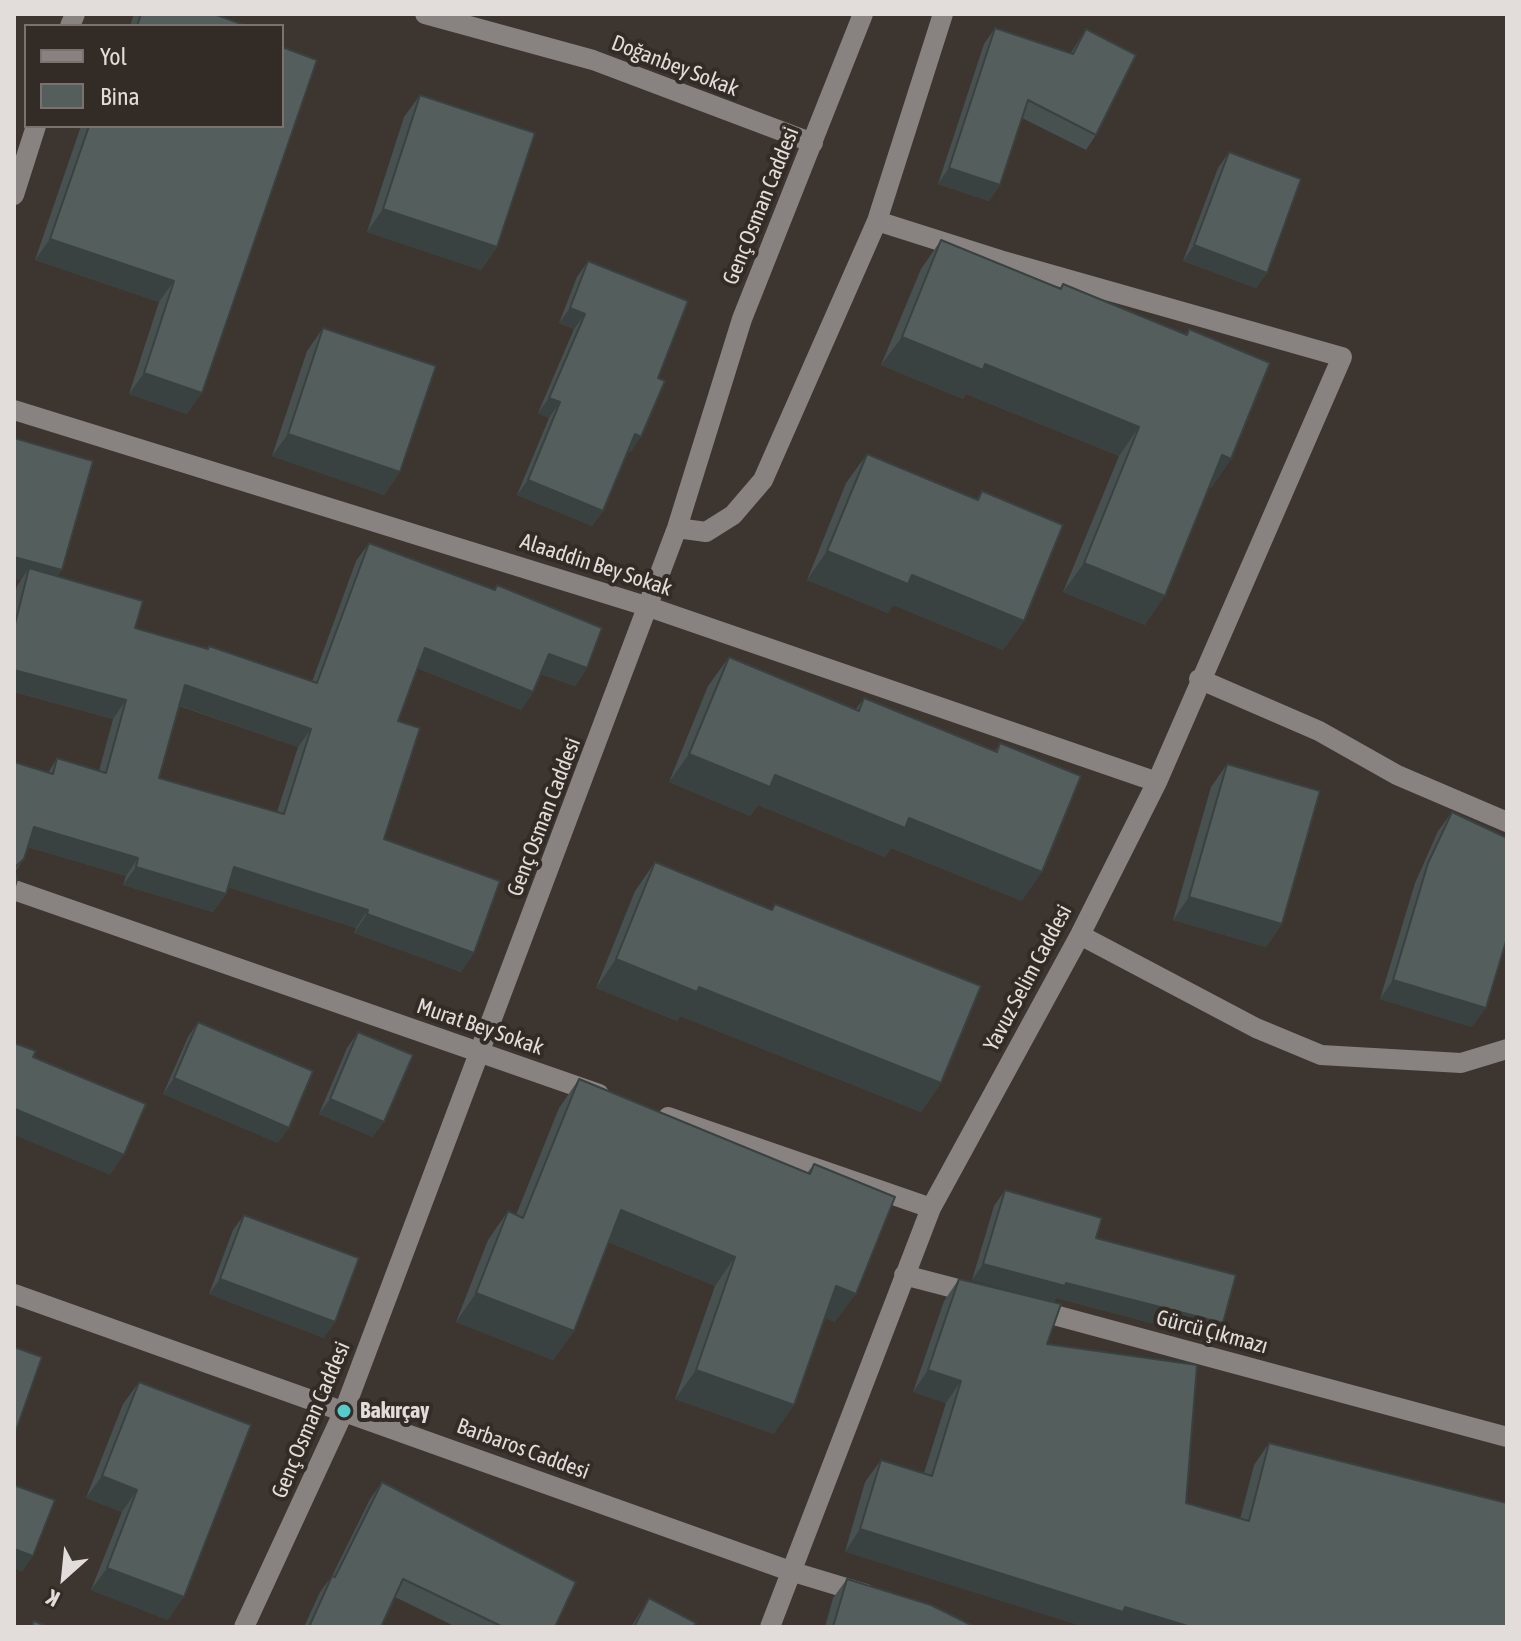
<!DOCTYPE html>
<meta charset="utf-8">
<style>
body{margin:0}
#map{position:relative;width:1521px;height:1641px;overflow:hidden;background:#3d3530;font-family:"Asap Condensed",sans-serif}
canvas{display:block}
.frame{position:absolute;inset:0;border:16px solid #e2ddda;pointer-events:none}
.legend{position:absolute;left:24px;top:24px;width:260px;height:104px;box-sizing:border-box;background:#332b26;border:2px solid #79726e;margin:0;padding:10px 14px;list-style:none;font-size:24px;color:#e2ddda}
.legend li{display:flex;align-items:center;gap:16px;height:40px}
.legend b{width:40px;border:2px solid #79726e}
.north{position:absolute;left:24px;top:1537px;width:80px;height:80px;-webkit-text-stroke:6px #332b26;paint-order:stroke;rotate:207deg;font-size:22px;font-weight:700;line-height:32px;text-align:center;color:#e2ddda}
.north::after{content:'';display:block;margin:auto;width:28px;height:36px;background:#e2ddda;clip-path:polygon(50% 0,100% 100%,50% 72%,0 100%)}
</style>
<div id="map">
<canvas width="1521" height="1641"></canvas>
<div class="frame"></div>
<ul class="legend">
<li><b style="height:10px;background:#888381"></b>Yol</li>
<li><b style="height:22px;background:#535e5d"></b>Bina</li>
</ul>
<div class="north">K</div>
</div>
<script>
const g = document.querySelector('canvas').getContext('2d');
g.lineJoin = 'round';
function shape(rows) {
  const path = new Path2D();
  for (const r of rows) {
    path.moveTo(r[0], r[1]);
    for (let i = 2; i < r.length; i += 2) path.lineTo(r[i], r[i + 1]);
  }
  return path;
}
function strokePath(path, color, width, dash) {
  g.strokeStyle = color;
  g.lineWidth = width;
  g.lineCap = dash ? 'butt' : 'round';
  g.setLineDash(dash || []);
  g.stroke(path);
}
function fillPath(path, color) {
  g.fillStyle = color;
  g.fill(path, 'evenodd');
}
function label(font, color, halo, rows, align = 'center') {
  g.font = font + ' "Asap Condensed",sans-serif';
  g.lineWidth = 8;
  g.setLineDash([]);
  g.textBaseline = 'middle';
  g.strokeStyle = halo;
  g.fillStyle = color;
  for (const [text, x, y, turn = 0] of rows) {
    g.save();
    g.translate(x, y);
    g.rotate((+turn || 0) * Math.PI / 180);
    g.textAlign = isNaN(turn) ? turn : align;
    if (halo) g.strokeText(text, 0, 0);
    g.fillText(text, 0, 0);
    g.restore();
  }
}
strokePath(shape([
 [425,14,593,60,813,143],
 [70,26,75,14],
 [14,195,36,126],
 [14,410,649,607,1157,782],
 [677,528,706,532,733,515,763,480,877,221],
 [1199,679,1319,731,1397,775,1507,822],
 [14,890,599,1094],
 [1080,935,1256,1028,1321,1055,1461,1063,1507,1049],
 [668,1117,931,1208],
 [904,1275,977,1294],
 [14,1294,790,1571,866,1594],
 [1032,1309,1507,1437],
 [244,1627,344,1411,677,528,742,319,863,14],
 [770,1627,931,1208,1080,935,1157,782,1342,357,1000,260,877,221,943,14]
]), '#888381', 20);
fillPath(shape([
 [134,14,214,14,243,26,130,26],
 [995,28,1070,54,1086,29,1096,135,1086,150,1022,118,1000,185,989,201,938,184,984,44],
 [420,95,497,247,481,270,367,232,404,117],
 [81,126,282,126,187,414,129,394,159,302,35,260],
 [1229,152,1267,273,1256,288,1183,261,1218,168],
 [941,240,1059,289,1063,284,1186,334,1189,329,1231,459,1211,488,1209,487,1145,625,1063,592,1119,456,966,394,963,399,881,365,921,269],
 [588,261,631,452,628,451,603,511,592,526,517,495,549,418,538,413,574,329,559,323,577,277],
 [323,328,400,472,384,495,272,456,307,351],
 [14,438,62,570,57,576,135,628,207,648,209,646,312,682,356,561,369,543,494,590,497,585,587,668,575,686,541,674,533,692,521,710,417,668,398,721,384,839,474,953,461,972,354,933,356,928,228,887,226,894,213,912,123,885,126,876,28,847,24,859,15,872,14,890,14,762,48,773,57,758,99,771,113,719,14,692,14,596,17,586,21,580],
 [179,706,298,747,277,812,159,778],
 [867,454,977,499,982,491,1024,621,1003,650,893,605,888,613,807,580,846,483],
 [729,657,856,709,864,698,995,751,1000,743,1022,901,891,848,885,857,758,805,750,816,669,782,708,686],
 [1227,764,1282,924,1266,947,1173,920,1211,787],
 [1452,812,1472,1027,1380,999,1415,883,1438,831],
 [655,862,771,910,775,904,941,1083,921,1112,680,1016,677,1021,596,988,635,891],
 [198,1022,278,1143,163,1094,188,1037],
 [358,1032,373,1137,319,1114,347,1048],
 [579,1079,807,1173,814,1164,835,1322,825,1318,774,1434,675,1399,715,1286,608,1242,574,1331,553,1360,456,1322,488,1240,508,1211,516,1215,559,1108],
 [1005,1190,1096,1238,1212,1339,1056,1298,1054,1302,972,1280,994,1206],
 [244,1215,324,1338,209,1294,233,1230],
 [959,1279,1047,1344,1186,1503,1240,1519,1254,1465,1269,1443,1507,1503,845,1552,865,1482,881,1460,924,1473,946,1403,913,1392,944,1301],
 [139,1382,168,1620,91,1590,122,1512,86,1498,123,1404],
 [382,1482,555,1627,456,1627,395,1597,381,1627,304,1627,320,1592,332,1576,370,1499],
 [847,1579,975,1627,825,1627,833,1598],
 [649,1598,693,1627,631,1627]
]), '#475150');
fillPath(shape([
 [949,168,1000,185,989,201,938,184],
 [383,209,497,247,481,270,367,232],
 [50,239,174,281,159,302,35,260],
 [1194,245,1267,273,1256,288,1183,261],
 [570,308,585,314,574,329,559,323],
 [902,337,985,364,1139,427,1119,456,966,394,963,399,881,365],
 [144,373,202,393,187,414,129,394],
 [549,398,560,402,549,418,538,413],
 [288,434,400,472,384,495,272,456],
 [635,434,641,437,631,452,624,449],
 [1222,455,1231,459,1211,488,1202,484],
 [528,480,603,511,592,526,517,495],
 [827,551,912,575,1024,621,1003,650,893,605,888,613,807,580],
 [14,557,62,570,49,588,29,568,21,580,14,579],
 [1084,563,1165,596,1145,625,1063,592],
 [425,648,533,692,521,710,412,666],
 [549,654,587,668,575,686,536,672],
 [14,670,126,700,113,719,14,692],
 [185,685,311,729,298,747,172,703],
 [689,754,775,775,909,818,1042,872,1022,901,891,848,885,857,758,805,750,816,669,782],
 [34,827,138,858,126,876,22,845],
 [136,867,226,894,213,912,123,885],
 [234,867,368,910,356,928,221,885],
 [1189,897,1282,924,1266,947,1173,920],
 [367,914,474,953,461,972,354,933],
 [616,959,699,987,941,1083,921,1112,680,1016,677,1021,596,988],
 [1393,980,1486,1008,1472,1027,1380,999],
 [174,1078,289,1128,278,1143,163,1094],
 [330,1099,384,1122,373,1137,319,1114],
 [15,1109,124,1155,110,1175,14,1135],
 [621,1210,735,1257,715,1286,601,1239],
 [983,1264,1066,1283,1223,1323,1212,1339,1056,1298,1054,1302,972,1280],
 [220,1279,335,1322,324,1338,209,1294],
 [836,1286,856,1294,835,1322,816,1314],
 [476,1293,574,1331,553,1360,456,1322],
 [696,1370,794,1405,774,1434,675,1399],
 [928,1370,961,1381,946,1403,913,1392],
 [102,1476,137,1490,122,1512,86,1498],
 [860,1529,1125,1607,1191,1627,1084,1627,845,1552],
 [14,1549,33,1556,22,1572,14,1568],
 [107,1568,184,1597,168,1620,91,1590]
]), '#3a4241');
const building = shape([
 [141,14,214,14,244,25,243,26,137,26,141,14],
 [995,28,1073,54,1086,29,1136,55,1096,135,1028,100,1000,185,949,168,995,28],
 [282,47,317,60,202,393,144,373,174,281,50,239,89,126,282,126,282,47],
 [420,95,535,133,497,247,383,209,420,95],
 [1229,152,1301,179,1267,273,1194,245,1229,152],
 [941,240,1061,289,1063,284,1187,335,1189,329,1270,363,1231,459,1222,455,1165,596,1084,563,1139,427,985,364,983,370,902,337,941,240],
 [588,261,688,301,658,378,665,381,641,437,635,434,603,511,528,480,560,402,549,398,585,314,570,308,588,261],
 [323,328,436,366,400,472,288,434,323,328],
 [14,438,93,461,62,570,14,557,14,438],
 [867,454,978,500,982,491,1063,525,1024,621,912,575,908,584,827,551,867,454],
 [369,543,495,590,497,585,602,628,587,668,549,654,533,692,425,648,398,721,420,728,384,839,500,881,474,953,367,914,368,910,234,867,226,894,136,867,138,858,34,827,24,859,14,868,17,880,14,890,14,762,53,774,57,758,106,773,126,700,14,670,14,628,29,568,143,601,135,628,208,649,209,646,317,683,369,543],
 [185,685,311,729,284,814,159,778,185,685],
 [729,657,859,711,864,698,997,752,1000,743,1081,776,1042,872,909,818,905,828,775,775,770,787,689,754,729,657],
 [1227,764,1320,791,1282,924,1189,897,1227,764],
 [1452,812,1507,838,1507,938,1486,1008,1393,980,1428,863,1452,812],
 [655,862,772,910,775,904,981,986,941,1083,699,987,697,992,616,959,655,862],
 [198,1022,313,1071,289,1128,174,1078,198,1022],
 [358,1032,413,1055,384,1122,330,1099,358,1032],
 [14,1043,36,1051,33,1057,146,1104,124,1155,15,1109,14,1112,14,1043],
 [579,1079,810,1174,814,1164,895,1197,856,1294,836,1286,794,1405,696,1370,735,1257,621,1210,574,1331,476,1293,508,1211,523,1218,579,1079],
 [1005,1190,1102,1218,1096,1238,1236,1275,1223,1323,1066,1283,1065,1286,983,1264,1005,1190],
 [244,1215,359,1258,335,1322,220,1279,244,1215],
 [959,1279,1061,1304,1047,1344,1197,1365,1186,1503,1249,1521,1269,1443,1507,1503,1507,1627,1191,1627,1125,1607,1123,1612,860,1529,881,1460,932,1476,961,1381,928,1370,959,1279],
 [14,1347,42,1357,14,1436,14,1347],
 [139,1382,251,1425,184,1597,107,1568,137,1490,102,1476,139,1382],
 [382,1482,576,1582,555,1627,503,1627,403,1579,381,1627,309,1627,332,1576,335,1577,382,1482],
 [14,1485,55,1500,33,1556,14,1549,14,1485],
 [847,1579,931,1605,975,1627,833,1627,847,1579],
 [649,1598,696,1623,693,1627,634,1627,649,1598],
 [34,1621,49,1627,31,1627,34,1621]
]);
fillPath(building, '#535e5d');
strokePath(building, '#3a4241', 2);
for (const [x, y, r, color] of [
 [344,1411,8,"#53cdcb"]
]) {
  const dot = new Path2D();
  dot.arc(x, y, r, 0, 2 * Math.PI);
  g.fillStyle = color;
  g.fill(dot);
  strokePath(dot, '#332b26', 3);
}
label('22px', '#e2ddda', '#332b26', [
 ["Doğanbey Sokak",675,66,21],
 ["Genç Osman Caddesi",761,206,-68],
 ["Alaaddin Bey Sokak",596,565,18],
 ["Genç Osman Caddesi",544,817,-69],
 ["Yavuz Selim Caddesi",1028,978,-62],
 ["Murat Bey Sokak",480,1027,19],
 ["Gürcü Çıkmazı",1212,1332,15],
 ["Genç Osman Caddesi",311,1420,-67],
 ["Barbaros Caddesi",523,1449,20]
]);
label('bold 22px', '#e2ddda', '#332b26', [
 ["Bakırçay",360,1411]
], 'left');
</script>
